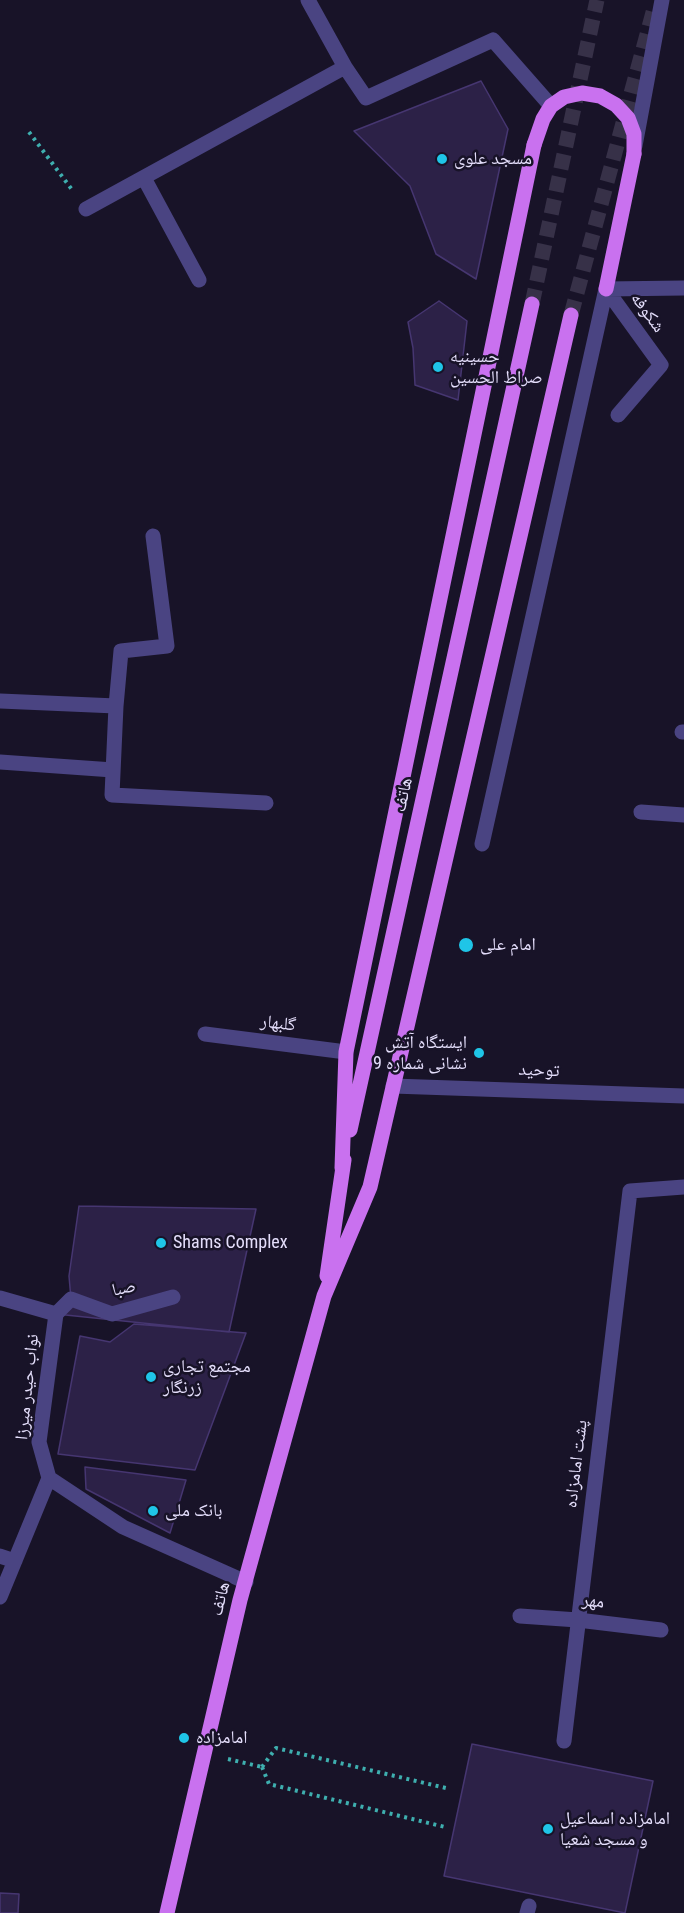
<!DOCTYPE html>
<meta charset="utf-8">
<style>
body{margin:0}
canvas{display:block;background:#181328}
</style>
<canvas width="684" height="1913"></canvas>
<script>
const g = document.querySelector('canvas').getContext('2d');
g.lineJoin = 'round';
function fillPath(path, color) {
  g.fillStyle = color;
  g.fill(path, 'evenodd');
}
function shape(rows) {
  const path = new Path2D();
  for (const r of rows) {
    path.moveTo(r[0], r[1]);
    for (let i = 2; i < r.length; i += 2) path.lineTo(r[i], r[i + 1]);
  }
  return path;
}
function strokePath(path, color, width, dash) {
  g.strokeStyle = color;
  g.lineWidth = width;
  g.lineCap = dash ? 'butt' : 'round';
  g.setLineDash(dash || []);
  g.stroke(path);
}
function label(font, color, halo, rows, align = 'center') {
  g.font = font + ' "Roboto Condensed","Noto Naskh Arabic",sans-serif';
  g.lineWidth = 5;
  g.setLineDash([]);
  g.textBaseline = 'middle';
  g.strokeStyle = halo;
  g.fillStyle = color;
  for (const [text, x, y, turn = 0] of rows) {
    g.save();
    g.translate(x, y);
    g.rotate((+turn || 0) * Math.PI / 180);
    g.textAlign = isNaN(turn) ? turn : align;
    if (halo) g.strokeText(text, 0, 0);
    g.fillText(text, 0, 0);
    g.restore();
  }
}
const building = shape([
 [481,81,508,129,476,279,436,254,410,186,354,131,481,81],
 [439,301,467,321,458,400,415,385,413,348,408,322,439,301],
 [79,1206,256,1209,229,1332,56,1314,71,1299,69,1276,79,1206],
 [134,1324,246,1333,195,1470,58,1454,80,1336,110,1342,134,1324],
 [85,1467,186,1480,170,1533,86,1489,85,1467],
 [472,1744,653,1781,625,1913,444,1876,472,1744],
 [0,1893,19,1894,18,1913,0,1913,0,1893]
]);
fillPath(building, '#2c2147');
strokePath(building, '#463671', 1.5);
strokePath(shape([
 [532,304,597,0],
 [571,315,655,5]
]), '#373148', 15, [15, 8]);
strokePath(shape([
 [29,132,73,191],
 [228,1759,262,1767],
 [262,1767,276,1748,450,1789],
 [262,1767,269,1784,445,1827]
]), '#3eafaf', 4, [3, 4.5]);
strokePath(shape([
 [635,146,662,0]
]), '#4a4482', 15);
strokePath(shape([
 [308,0,345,67],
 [144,178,199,280],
 [86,209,345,67,366,98,493,40,551,106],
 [606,289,661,365,618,415],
 [606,289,684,288],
 [0,701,116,706,112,795,266,803],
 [116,706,121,651,167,646,153,536],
 [682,732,684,732],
 [0,762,113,770],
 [641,812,684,815],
 [482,844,606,289],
 [205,1034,346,1052],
 [393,1086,684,1096],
 [0,1298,56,1314,39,1442,49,1478,123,1527,246,1582],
 [56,1314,71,1299,112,1314,173,1297],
 [0,1556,15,1561],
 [0,1597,49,1478],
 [520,1616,578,1620,661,1630],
 [564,1741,630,1191,684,1187],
 [527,1913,529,1906]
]), '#4a4482', 15);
strokePath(shape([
 [606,289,634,154],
 [350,1130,532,304],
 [342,1168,346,1052,534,145],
 [327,1276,344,1160],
 [167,1913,240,1600,324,1296,370,1187,571,315]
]), '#c971ef', 15);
strokePath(shape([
 [534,145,543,119,551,106,564,97,582,93,600,96,616,105,628,118,634,134,634,154]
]), '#c971ef', 15);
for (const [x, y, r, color] of [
 [442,159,6,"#1fc5e7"],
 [438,367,6,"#1fc5e7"],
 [466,945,8,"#1fc5e7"],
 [479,1053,6,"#1fc5e7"],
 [161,1243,6,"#1fc5e7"],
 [151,1377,6,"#1fc5e7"],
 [153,1511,6,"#1fc5e7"],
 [184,1738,6,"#1fc5e7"],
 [548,1829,6,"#1fc5e7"]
]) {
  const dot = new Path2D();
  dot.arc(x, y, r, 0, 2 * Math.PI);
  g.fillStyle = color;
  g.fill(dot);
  strokePath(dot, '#181328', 2);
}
label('18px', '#e4defb', '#181328', [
 ["مسجد علوی",454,159],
 ["حسینیه",450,357],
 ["صراط الحسین",450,378],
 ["امام علی",480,945],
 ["ایستگاه آتش",467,1043,"right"],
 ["نشانی شماره 9",467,1064,"right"],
 ["Shams Complex",173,1243],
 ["مجتمع تجاری",163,1367],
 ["زرنگار",163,1388],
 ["بانک ملی",165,1511],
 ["امامزاده",196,1738],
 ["امامزاده اسماعیل",560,1819],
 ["و مسجد شعیا",560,1840]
], 'left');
label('18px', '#e4defb', '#181328', [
 ["شکوفه",647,313,54],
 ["هاتف",404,795,-78],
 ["گلبهار",278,1024,7],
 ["توحید",539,1071,2],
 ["صبا",124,1289,-12],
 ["نواب حیدر میرزا",28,1387,-84],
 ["پشت امامزاده",577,1464,-83],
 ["هاتف",221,1599,-76],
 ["مهر",593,1602,6]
]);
</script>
